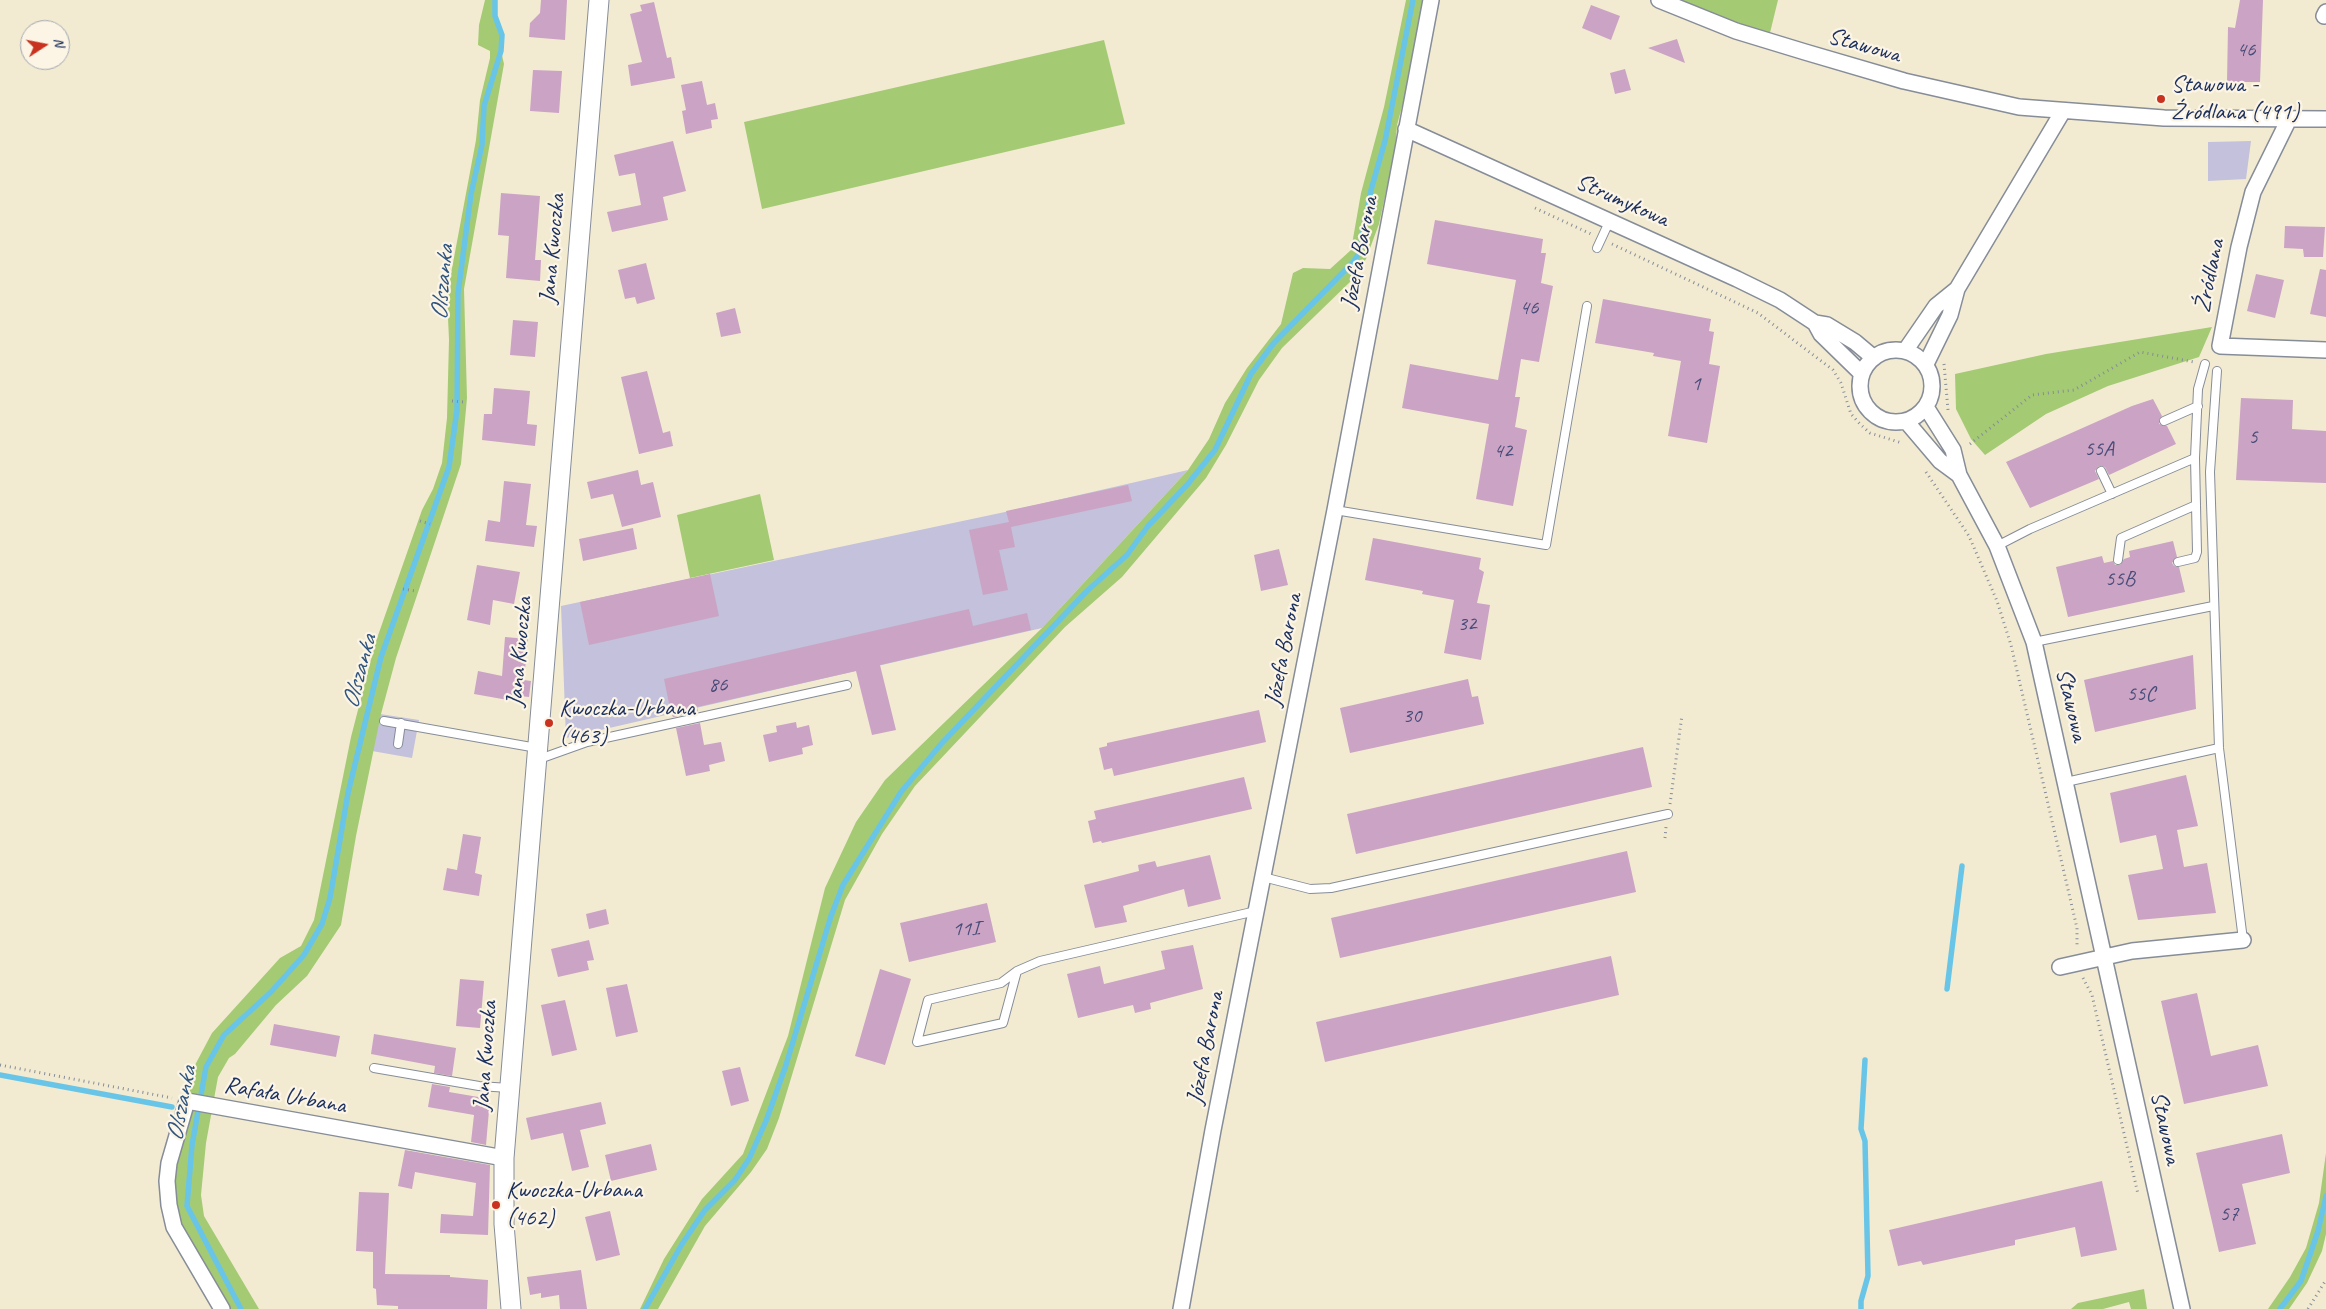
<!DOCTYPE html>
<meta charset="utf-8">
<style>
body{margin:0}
#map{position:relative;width:2326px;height:1309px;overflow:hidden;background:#f2ebd2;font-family:Caveat,sans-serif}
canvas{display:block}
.north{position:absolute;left:20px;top:20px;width:50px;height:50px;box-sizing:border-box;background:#fcf5e5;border:1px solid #a2a6af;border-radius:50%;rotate:79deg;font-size:14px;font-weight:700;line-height:20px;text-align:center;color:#1b2f5e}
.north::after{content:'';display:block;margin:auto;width:18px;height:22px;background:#c8321e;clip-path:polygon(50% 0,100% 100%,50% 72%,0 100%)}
</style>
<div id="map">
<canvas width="2326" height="1309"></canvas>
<div class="north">N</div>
</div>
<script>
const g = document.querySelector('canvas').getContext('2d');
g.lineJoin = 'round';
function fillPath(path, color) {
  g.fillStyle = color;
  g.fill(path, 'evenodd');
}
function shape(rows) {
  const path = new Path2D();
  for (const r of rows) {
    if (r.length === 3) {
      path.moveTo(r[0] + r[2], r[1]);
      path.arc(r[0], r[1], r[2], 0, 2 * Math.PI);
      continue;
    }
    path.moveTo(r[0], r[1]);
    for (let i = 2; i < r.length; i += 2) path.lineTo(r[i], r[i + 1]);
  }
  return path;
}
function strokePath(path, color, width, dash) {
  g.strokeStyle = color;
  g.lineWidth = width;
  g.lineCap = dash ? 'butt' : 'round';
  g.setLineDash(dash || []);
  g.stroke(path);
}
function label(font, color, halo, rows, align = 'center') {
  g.font = font + ' Caveat,sans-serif';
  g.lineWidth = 4.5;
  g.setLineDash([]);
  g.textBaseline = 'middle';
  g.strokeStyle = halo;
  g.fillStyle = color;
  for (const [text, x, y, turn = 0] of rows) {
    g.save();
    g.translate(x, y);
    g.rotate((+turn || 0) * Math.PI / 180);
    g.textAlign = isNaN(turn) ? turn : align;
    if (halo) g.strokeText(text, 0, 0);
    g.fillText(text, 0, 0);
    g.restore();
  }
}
fillPath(shape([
 [2251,141,2246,179,2208,181,2208,142],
 [1188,470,1042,628,566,738,561,606,1005,512],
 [380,714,419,720,412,758,372,751]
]), '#c3c1db');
fillPath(shape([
 [485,0,495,0,495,16,502,35,501,51,504,64,464,289,467,398,461,464,396,658,381,714,356,836,341,925,307,976,276,1005,235,1054,229,1058,218,1077,206,1143,201,1195,204,1216,259,1309,222,1309,169,1205,187,1101,195,1065,212,1033,280,958,301,946,314,920,351,737,375,644,422,510,433,489,442,463,447,418,449,340,447,295,476,140,480,100,490,58,490,51,478,45,479,25],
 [1406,0,1431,0,1397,125,1395,151,1379,224,1366,259,1352,280,1282,348,1259,380,1226,445,1206,478,1122,577,1065,627,915,786,882,834,845,900,779,1118,767,1149,751,1172,705,1226,658,1309,640,1309,664,1259,702,1199,743,1154,788,1036,825,888,856,822,885,780,1042,628,1188,470,1209,439,1225,403,1247,368,1281,324,1293,273,1303,268,1330,269,1351,250,1361,193,1384,107],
 [1659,0,1778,0,1768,41],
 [1104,40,1125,124,762,209,744,122],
 [2212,327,2199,357,2108,386,2046,414,1985,455,1971,439,1956,409,1955,374,2046,354],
 [760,494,774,560,690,578,677,515],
 [2326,1153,2326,1234,2322,1251,2307,1283,2289,1309,2268,1309,2290,1277,2306,1248,2319,1203],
 [2144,1289,2147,1309,2131,1309,2129,1302,2103,1309,2071,1309,2078,1303]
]), '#a5ca74');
strokePath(shape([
 [1947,989,1962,866],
 [0,1075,172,1107],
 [241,1309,187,1206,192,1145,206,1067,224,1035,271,992,304,955,322,924,330,898,348,793,381,657,449,467,457,410,458,293,471,194,482,145,484,106,501,51,502,35,495,16,495,0],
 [645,1309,682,1244,705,1210,735,1180,749,1159,766,1121,785,1068,831,916,843,885,901,792,942,743,1087,591,1127,555,1148,526,1187,485,1215,450,1251,374,1273,344,1354,261,1359,253,1371,190,1385,141,1413,0],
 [1861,1309,1861,1301,1868,1276,1865,1141,1861,1129,1865,1060],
 [2280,1309,2301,1281,2318,1231,2326,1196]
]), '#69c5e7', 5.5);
fillPath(shape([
 [541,0,567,0,565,40,529,37,530,23,540,13],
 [2240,0,2263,0,2260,82,2227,82,2228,27,2235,28],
 [654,2,667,58,671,57,675,78,631,86,628,65,642,62,630,14,642,11,640,5],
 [1591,5,1620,16,1611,40,1582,28],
 [1677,39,1685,63,1648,48],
 [1625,69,1631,90,1615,94,1610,73],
 [533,70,562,71,559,113,530,111],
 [702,81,707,105,715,103,718,119,711,120,712,128,686,134,682,111,686,110,681,85],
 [673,141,686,191,663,197,668,220,612,232,607,212,641,205,635,173,619,176,614,155],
 [501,193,540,196,535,260,541,260,540,281,506,278,509,236,498,235],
 [1435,220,1543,239,1541,253,1546,253,1541,283,1553,286,1539,362,1521,359,1515,397,1520,397,1515,427,1527,430,1513,506,1476,499,1489,424,1402,408,1410,364,1498,380,1516,280,1427,264],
 [2285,226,2325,227,2323,257,2304,257,2303,249,2284,248],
 [646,263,655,299,637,304,635,297,625,299,618,270],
 [2320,269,2326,270,2326,317,2310,314],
 [2256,274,2284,280,2275,318,2247,311],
 [1603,299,1711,319,1709,331,1714,332,1709,364,1720,366,1707,443,1668,436,1681,361,1653,356,1654,353,1595,343],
 [735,308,741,333,721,337,716,313],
 [513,320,538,322,535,357,510,355],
 [647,371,663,433,670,431,673,446,639,454,621,377],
 [494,388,530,391,527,424,537,425,535,446,482,440,484,414,492,414],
 [2241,398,2293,400,2292,429,2326,431,2326,483,2236,480],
 [2153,399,2162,416,2159,420,2159,424,2167,426,2176,444,2109,475,2105,467,2099,466,2095,471,2099,479,2030,508,2006,462,2132,406],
 [638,470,641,485,653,482,661,517,622,527,613,494,591,499,587,482],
 [504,481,531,484,526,525,537,526,534,547,485,541,488,520,500,522],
 [1128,485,1132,501,1011,527,1015,547,999,550,1008,590,983,595,969,530,1009,522,1006,511],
 [633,528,637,549,583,561,579,539],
 [1373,538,1481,558,1479,569,1484,572,1477,603,1490,605,1481,660,1444,653,1454,600,1422,594,1423,591,1365,580],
 [2173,541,2177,557,2172,563,2174,566,2179,567,2185,592,2068,617,2056,567,2102,556,2104,563,2113,561,2115,565,2120,565,2124,559,2130,557,2129,551],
 [1279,549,1288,585,1261,591,1254,555],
 [477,565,520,572,514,604,493,600,490,625,467,620],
 [710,574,719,616,589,645,580,602],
 [969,609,973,626,1027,613,1031,630,880,665,896,730,872,735,856,671,697,707,698,712,673,717,671,713,664,679],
 [505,637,528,639,524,680,531,681,529,697,520,696,519,702,474,694,478,671,502,676],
 [2193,655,2196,709,2095,732,2084,680],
 [1468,679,1472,697,1478,696,1484,724,1350,753,1340,708],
 [1259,710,1266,742,1114,776,1112,768,1104,770,1099,748,1107,746,1107,743],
 [796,722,797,728,809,725,813,745,802,748,803,754,769,762,763,735,777,732,776,726],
 [700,723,704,745,721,742,725,761,709,765,710,771,686,776,676,728],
 [1643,747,1652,787,1356,854,1347,814],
 [2186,775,2198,826,2177,830,2184,867,2207,863,2216,913,2138,920,2128,875,2163,869,2156,835,2120,843,2110,793],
 [1244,777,1252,809,1102,843,1101,841,1093,843,1088,821,1096,819,1094,811],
 [463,834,481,837,475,873,482,875,479,896,443,890,447,868,457,870],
 [1627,851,1636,892,1340,958,1331,918],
 [1210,855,1221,899,1188,907,1184,889,1123,906,1127,922,1095,928,1084,885,1139,871,1138,865,1155,861,1157,867],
 [987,903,996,942,909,962,900,923],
 [606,909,609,924,589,929,586,914],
 [589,940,594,960,587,961,589,970,558,977,551,949],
 [1193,945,1203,989,1150,1003,1151,1009,1135,1013,1133,1005,1078,1018,1067,974,1100,966,1104,984,1165,969,1161,951],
 [1611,956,1619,995,1325,1062,1316,1022],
 [880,969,911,979,885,1065,855,1056],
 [460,979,484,981,480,1028,456,1026],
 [627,984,638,1032,616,1037,606,988],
 [2197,993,2211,1056,2258,1045,2268,1086,2184,1104,2161,1001],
 [565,1000,577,1050,552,1056,541,1005],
 [274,1024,340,1036,336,1057,270,1045],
 [374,1034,456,1048,452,1076,434,1073,435,1066,371,1054],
 [740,1067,749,1101,731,1106,722,1071],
 [432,1084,450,1087,449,1092,490,1099,486,1145,471,1142,474,1115,428,1107],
 [601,1102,606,1124,580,1130,589,1167,572,1171,563,1133,531,1140,526,1118],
 [2282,1134,2290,1173,2242,1184,2256,1244,2219,1252,2196,1153],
 [651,1144,657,1170,611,1181,605,1155],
 [405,1150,490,1165,488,1235,440,1233,441,1214,473,1216,476,1183,415,1172,412,1189,398,1186],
 [2102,1181,2117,1250,2081,1257,2075,1227,2015,1240,2015,1245,1923,1265,1921,1261,1898,1266,1889,1230],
 [359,1192,389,1193,385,1274,450,1275,450,1277,488,1280,487,1309,398,1309,398,1306,377,1305,376,1289,373,1288,373,1252,356,1251],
 [610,1211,620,1255,596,1261,585,1217],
 [581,1270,587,1309,560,1309,559,1295,541,1298,541,1293,530,1295,527,1277]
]), '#cba3c4');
const service = shape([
 [1597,248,1610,220],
 [2217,371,2210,472,2219,748,2243,940],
 [2164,421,2198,406],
 [2101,471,2112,494],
 [1335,510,1546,545,1587,306],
 [1997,546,2030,529,2195,458,2198,389,2205,364],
 [2118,560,2121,538,2196,505],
 [2178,562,2195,558,2197,552,2195,458],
 [2034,642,2213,606],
 [384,721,537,748],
 [398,744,401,723],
 [538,757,545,757,587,742,847,685],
 [2066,782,2219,748],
 [1263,877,1310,889,1331,888,1668,814],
 [1017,971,1003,1023,917,1042,928,1000,1001,983,1017,971,1040,961,1256,911],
 [374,1068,479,1086,509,1088]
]);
const minor = shape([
 [1659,0,1736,31,1805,52,1904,81,2019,107,2164,118,2326,119],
 [2324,16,2326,12],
 [2289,119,2253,192,2239,247,2220,346,2326,350],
 [1406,129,1737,279,1780,300,1815,323,1827,325,1855,342,1874,358],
 [1815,323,1821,334,1862,374],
 [1896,386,36],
 [1905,351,1936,306,1957,289],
 [1926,364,1950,315,1957,289,2063,111],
 [1926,407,1953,450,1959,475,1997,546,2034,642,2182,1309],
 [1906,421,1940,461,1959,475],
 [2060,967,2132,951,2243,940],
 [222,1309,174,1227,169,1205,167,1181,169,1163,187,1101,504,1158],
 [1181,1309,1213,1130,1335,510,1431,0]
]);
const tertiary = shape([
 [511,1309,504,1224,504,1158,599,0]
]);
strokePath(service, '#868d98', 10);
strokePath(minor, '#868d98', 18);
strokePath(tertiary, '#868d98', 21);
strokePath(shape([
 [1535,208,1591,234],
 [1612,244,1758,313,1833,370,1841,383,1851,414,1860,424,1870,433,1902,443],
 [1944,364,1948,410],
 [452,401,464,402],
 [1970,444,2032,395,2074,390,2140,352,2194,362],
 [1926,472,1969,536,1997,601,2011,645,2077,928,2077,947],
 [420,521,430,524],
 [403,589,416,591],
 [1670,804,1682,715],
 [1665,838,1666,827],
 [2083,978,2092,995,2138,1194],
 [0,1065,172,1098],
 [2308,1309,2326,1280]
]), '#868d98', 3, [1, 4]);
strokePath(service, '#fff', 8);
strokePath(minor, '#fff', 15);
strokePath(tertiary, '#fff', 19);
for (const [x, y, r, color] of [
 [2161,99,5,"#c8321e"],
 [549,723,5,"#c8321e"],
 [496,1205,5,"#c8321e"]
]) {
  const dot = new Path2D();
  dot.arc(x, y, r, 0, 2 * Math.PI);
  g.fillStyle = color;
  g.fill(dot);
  strokePath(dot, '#fcf5e5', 2);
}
label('21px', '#474c78', null, [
 ["46",2246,50],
 ["46",1529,308],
 ["1",1696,384],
 ["5",2253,437],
 ["55A",2099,449],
 ["42",1503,451],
 ["55B",2120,579],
 ["32",1467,624],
 ["86",718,685],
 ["55C",2141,694],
 ["30",1412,716],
 ["11I",966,929],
 ["57",2229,1214]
]);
label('24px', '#1b2f5e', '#fcf5e5', [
 ["Stawowa",1864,46,16],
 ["Strumykowa",1622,201,24],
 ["Jana Kwoczka",553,249,-85],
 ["Józefa Barona",1360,253,-79],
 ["Źródlana",2210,276,-78],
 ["Józefa Barona",1284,650,-79],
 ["Jana Kwoczka",520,652,-85],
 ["Stawowa",2071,705,77],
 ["Józefa Barona",1206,1048,-79],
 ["Jana Kwoczka",486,1056,-86],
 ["Rafała Urbana",285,1096,10],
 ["Stawowa",2165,1128,78]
]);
label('24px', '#1b2f5e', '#fcf5e5', [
 ["Stawowa -",2171,85],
 ["Źródlana (491)",2171,113],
 ["Kwoczka-Urbana",559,709],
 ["(463)",559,737],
 ["Kwoczka-Urbana",506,1191],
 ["(462)",506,1219]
], 'left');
label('italic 25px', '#2e5480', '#fcf5e5', [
 ["Olszanka",443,283,-85],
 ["Olszanka",360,672,-75],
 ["Olszanka",182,1104,-79]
]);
</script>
